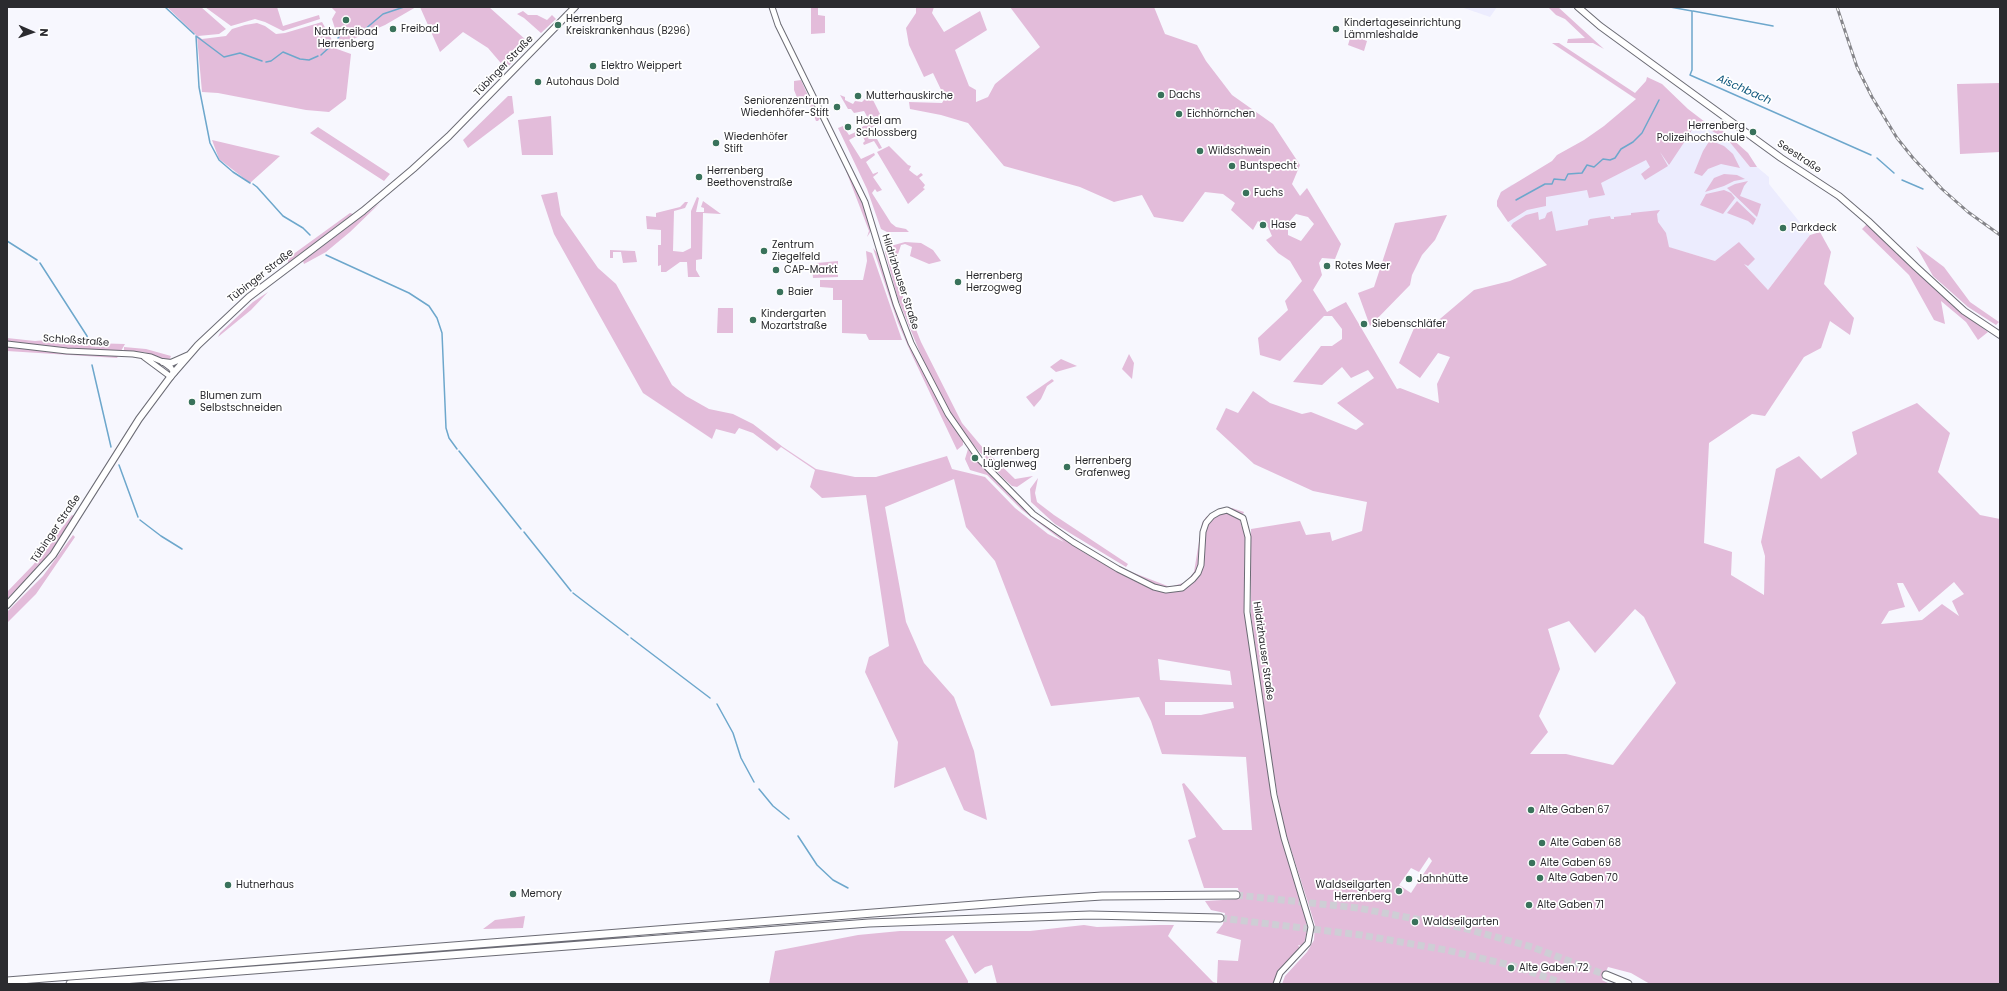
<!DOCTYPE html>
<meta charset="utf-8">
<style>
body{margin:0}
#map{position:relative;width:2007px;height:991px;overflow:hidden;background:#f7f7fe;font-family:Poppins,sans-serif}
canvas{display:block}
.frame{position:absolute;inset:0;border:8px solid #2b2b2f;pointer-events:none}
.north{position:absolute;left:12px;top:12px;width:40px;height:40px;-webkit-text-stroke:3px #fff;paint-order:stroke;rotate:92deg;font-size:11px;font-weight:700;line-height:16px;text-align:center;color:#2b2b2f}
.north::after{content:'';display:block;margin:auto;width:14px;height:18px;background:#2b2b2f;clip-path:polygon(50% 0,100% 100%,50% 72%,0 100%)}
</style>
<div id="map">
<canvas width="2007" height="991"></canvas>
<div class="frame"></div>
<div class="north">N</div>
</div>
<script>
const g = document.querySelector('canvas').getContext('2d');
g.lineJoin = 'round';
function fillPath(path, color) {
  g.fillStyle = color;
  g.fill(path, 'evenodd');
}
function shape(rows) {
  const path = new Path2D();
  for (const r of rows) {
    path.moveTo(r[0], r[1]);
    for (let i = 2; i < r.length; i += 2) path.lineTo(r[i], r[i + 1]);
  }
  return path;
}
function strokePath(path, color, width, dash) {
  g.strokeStyle = color;
  g.lineWidth = width;
  g.lineCap = dash ? 'butt' : 'round';
  g.setLineDash(dash || []);
  g.stroke(path);
}
function label(font, color, halo, rows, align = 'center') {
  g.font = font + ' Poppins,sans-serif';
  g.lineWidth = 3.5;
  g.setLineDash([]);
  g.textBaseline = 'middle';
  g.strokeStyle = halo;
  g.fillStyle = color;
  for (const [text, x, y, turn = 0] of rows) {
    g.save();
    g.translate(x, y);
    g.rotate((+turn || 0) * Math.PI / 180);
    g.textAlign = isNaN(turn) ? turn : align;
    if (halo) g.strokeText(text, 0, 0);
    g.fillText(text, 0, 0);
    g.restore();
  }
}
fillPath(shape([
 [1461,7,1497,7,1490,17],
 [1695,121,1728,140,1750,167,1757,167,1769,177,1769,184,1810,235,1768,290,1742,262,1715,261,1668,247,1666,233,1569,245,1515,231,1497,206,1497,201,1501,192,1511,185]
]), '#ececfe');
fillPath(shape([
 [167,7,201,7,226,29,219,34,198,36,202,39,226,36,232,29,245,25,257,23,265,26,276,34,285,33,322,22,337,49,351,54,346,99,329,112,306,110,218,93,202,92,197,36],
 [205,7,277,7,283,26,319,15,320,19,283,31,265,22,255,19,231,26],
 [331,7,416,7,385,25,344,43,341,43,337,35,332,19,336,12],
 [420,7,489,7,526,40,526,47,506,69,488,48,463,32,440,52],
 [811,7,818,7,818,15,825,16,825,33,811,34],
 [916,7,934,7,932,13,944,32,980,11,987,30,955,50,969,86,976,90,976,102,988,97,995,84,1040,47,1010,7,1154,7,1165,34,1197,45,1206,61,1232,95,1273,124,1300,165,1292,184,1300,196,1307,188,1341,244,1335,259,1322,258,1319,263,1322,275,1313,290,1327,312,1346,302,1397,389,1400,388,1439,403,1437,384,1450,357,1438,353,1420,378,1399,363,1418,319,1434,324,1474,290,1510,281,1547,265,1511,226,1513,223,1526,215,1538,212,1539,220,1545,218,1547,213,1552,211,1556,231,1588,225,1588,221,1590,219,1610,216,1611,219,1614,219,1614,217,1631,215,1631,213,1660,210,1657,214,1658,222,1666,233,1669,247,1715,261,1739,242,1755,259,1748,266,1744,264,1768,290,1810,235,1820,232,1831,252,1824,284,1854,318,1850,335,1830,321,1821,348,1804,357,1765,416,1752,414,1709,443,1704,543,1732,552,1731,575,1764,595,1765,556,1761,542,1776,469,1799,456,1821,479,1857,454,1852,432,1917,403,1950,433,1938,472,1980,515,2000,519,2000,984,1650,984,1631,973,1608,967,1602,980,1610,984,1282,984,1285,976,1307,952,1314,940,1315,925,1283,824,1271,759,1251,616,1251,529,1300,521,1306,535,1330,532,1332,541,1362,531,1367,502,1313,491,1254,464,1216,429,1226,408,1238,413,1253,391,1270,403,1302,414,1311,412,1356,430,1364,424,1337,403,1374,378,1368,370,1351,378,1342,367,1322,385,1293,382,1321,346,1332,346,1342,339,1342,329,1332,316,1324,316,1280,361,1260,355,1258,338,1288,310,1285,301,1302,281,1290,261,1278,253,1266,240,1272,236,1268,227,1258,221,1253,230,1231,210,1235,203,1223,194,1205,192,1183,222,1154,217,1142,195,1114,202,1080,187,1004,166,968,123,941,115,910,109,909,102,942,103,945,98,933,73,924,77,909,45,906,28,916,13],
 [1296,214,1308,217,1314,224,1301,241,1288,235,1288,223],
 [1954,582,1964,594,1952,601,1959,616,1942,604,1922,620,1881,624,1889,611,1905,607,1897,583,1903,583,1919,612],
 [1635,609,1644,617,1676,683,1613,765,1566,754,1530,754,1548,732,1539,716,1560,669,1548,629,1569,621,1595,653],
 [1429,857,1432,861,1411,893,1399,885,1411,868,1419,872],
 [1548,7,1558,7,1604,49,1593,43,1567,43,1568,39,1585,38,1565,19,1556,15],
 [523,11,528,15,537,15,547,20,552,15,556,19,541,33,524,18,517,14],
 [1351,35,1367,41,1364,51,1348,45],
 [1552,43,1559,43,1635,93,1646,81,1647,77,1662,84,1688,109,1705,122,1720,128,1748,153,1757,167,1750,167,1728,140,1696,122,1689,135,1669,165,1660,152,1668,166,1645,180,1641,174,1650,167,1646,160,1601,183,1605,195,1589,198,1587,190,1546,197,1546,206,1527,210,1508,222,1497,206,1497,201,1501,192,1552,161,1557,155,1584,140,1604,126,1636,99],
 [801,80,809,98,821,117,818,121,816,121,809,103,800,105,794,90,794,81],
 [2000,83,2000,152,1960,154,1957,84],
 [870,94,883,120,871,128,870,131,872,134,868,139,877,139,882,148,879,149,874,141,864,145,863,143,865,141,859,129,870,122,864,111,854,113,851,109,848,109,840,95,845,97,845,100,853,104,855,101,862,102],
 [508,96,512,96,514,113,468,148,463,140],
 [551,116,553,155,522,155,518,120],
 [843,126,849,135,856,132,858,135,849,140,861,159,874,153,875,155,866,162,873,174,878,172,878,173,873,177,882,190,877,192,875,189,872,193,891,223,896,227,906,229,909,232,887,232,881,229,867,189,838,128],
 [318,127,390,174,384,181,310,133],
 [212,140,280,156,250,183,219,159],
 [1710,140,1724,146,1733,154,1740,168,1721,164,1708,169,1702,176,1694,173,1703,151],
 [889,146,908,165,911,166,909,170,914,174,917,176,921,173,923,175,919,178,925,185,923,188,925,189,908,204,877,152],
 [840,155,860,196,868,220,871,231,867,237,869,231],
 [1724,174,1737,175,1745,179,1734,181,1724,186,1705,192,1714,178],
 [1748,181,1744,186,1740,196,1761,204,1757,217,1727,188,1735,184],
 [1724,190,1731,193,1735,198,1723,214,1700,205,1706,194],
 [557,192,561,215,598,268,616,284,672,385,686,396,709,409,733,414,753,424,783,447,816,469,855,477,876,477,947,456,952,469,985,477,1015,508,1048,534,1064,542,1022,510,987,475,970,470,965,459,968,449,994,479,1031,515,1083,552,1126,576,1129,571,1170,587,1186,582,1194,572,1202,523,1206,517,1219,509,1232,508,1244,512,1240,521,1245,535,1244,592,1245,615,1272,798,1285,851,1305,916,1307,929,1305,940,1302,946,1298,945,1300,948,1282,967,1273,984,997,984,992,965,985,967,975,974,953,935,945,940,968,981,968,984,769,984,775,951,858,935,900,931,1030,931,1084,925,1097,927,1160,925,1174,925,1168,936,1213,982,1217,983,1218,960,1238,961,1241,940,1216,933,1223,924,1225,913,1211,910,1205,901,1240,899,1238,888,1204,888,1188,840,1196,837,1182,784,1184,783,1223,830,1252,830,1246,757,1162,754,1151,721,1139,697,1051,706,995,561,966,527,954,479,885,507,906,622,924,663,954,697,974,751,987,820,964,810,945,767,894,788,898,742,865,672,869,657,889,646,866,495,822,498,810,487,815,470,781,447,777,451,753,433,739,428,735,434,716,429,712,439,643,393,554,234,541,195],
 [1158,659,1230,671,1232,685,1160,680],
 [1233,702,1234,708,1201,715,1165,715,1165,702],
 [697,197,699,198,696,212,704,212,704,208,701,207,703,201,721,214,703,213,702,259,696,260,696,270,700,277,688,277,687,262,680,262,666,272,661,272,661,265,658,266,658,245,661,245,661,230,647,229,646,216,656,217,656,213,680,207,685,202,688,202,685,208,674,211,673,251,683,252,691,248,691,211],
 [1737,201,1756,219,1753,225,1748,221,1727,213],
 [380,203,350,232,326,252,304,264,303,261],
 [350,213,353,214,288,263,288,258],
 [1447,215,1435,240,1422,255,1412,275,1410,285,1370,326,1358,293,1374,287,1395,223],
 [1868,223,1952,305,1988,332,1978,340,1966,322,1941,301,1945,324,1934,320,1909,275,1862,229],
 [905,242,921,243,933,250,941,261,929,264,910,256,912,247,905,244,901,245,898,254,896,266,903,297,921,342,962,423,983,448,1015,479,1033,476,1017,487,1012,486,1002,477,968,439,950,413,923,360,898,299,885,252,887,247],
 [1916,246,1944,267,1970,302,1999,322,1996,325,1968,307,1933,276],
 [873,248,878,254,898,317,909,342,939,403,963,441,963,445,957,450,911,353,898,323],
 [610,250,635,251,637,262,623,263,621,252,613,252,613,258,610,258],
 [866,251,872,253,873,256,902,340,869,340,866,334,842,333,842,300,833,300,833,288,820,287,820,280,863,280,867,261],
 [838,261,838,277,813,278,812,267,817,263],
 [268,292,251,310,218,337,220,333,253,302],
 [718,308,733,308,733,333,717,333],
 [7,338,35,341,71,338,90,343,125,344,117,358,7,351],
 [124,347,146,349,171,356,169,361,144,352,124,351],
 [1129,354,1134,363,1132,379,1122,369],
 [1061,359,1077,366,1056,372,1050,367],
 [1052,379,1054,381,1047,386,1041,399,1034,407,1026,397],
 [1038,478,1035,493,1037,502,1054,515,1128,564,1126,567,1055,524,1031,502,1030,489],
 [72,515,74,516,73,519,51,551,38,568,7,599,7,592,33,565],
 [73,535,75,537,36,594,7,623,7,612,43,576],
 [525,916,523,928,483,929,495,920]
]), '#e3bcda');
strokePath(shape([
 [165,7,194,34],
 [1670,7,1692,11,1692,70,1690,75,1871,155],
 [1693,11,1773,26],
 [196,36,199,87,210,143,219,160,233,172,250,183],
 [196,36,224,57,240,53,262,61],
 [338,38,344,31,358,32,364,30,383,14,404,7],
 [321,55,333,44],
 [266,62,271,61,283,52,300,59,309,60,318,56],
 [1877,158,1894,173],
 [1902,180,1923,189],
 [253,184,257,187,283,216,303,228,310,235],
 [1516,200,1545,184,1552,184,1554,179,1565,180,1568,174,1582,173,1587,165,1594,167,1603,159,1610,160,1615,158,1621,149,1633,142,1642,133,1659,100],
 [7,241,37,260],
 [326,255,409,293,429,306,437,318,442,333,446,428,449,438,457,449],
 [40,263,87,336,88,342],
 [92,365,111,447],
 [459,451,521,529],
 [119,465,138,517],
 [140,520,161,536,182,549],
 [524,532,571,591],
 [573,593,628,635],
 [631,638,710,698],
 [717,704,733,733,741,758,754,782],
 [759,789,773,806,789,819],
 [798,836,817,865,833,880,848,888]
]), '#6da7cc', 1.5);
strokePath(shape([
 [1236,895,1358,908,1463,928,1532,947,1606,975],
 [1220,918,1361,935,1446,950,1514,966,1565,984]
]), '#ceced5', 7, [7, 3.5]);
const secondary = shape([
 [772,7,778,25,865,202,896,304,911,343,948,414,980,460,1033,514,1073,542,1118,569,1154,587,1166,590,1182,588,1193,579,1198,573,1201,565,1203,532,1206,523,1212,516,1219,512,1227,510,1243,518,1248,537,1247,612,1274,795,1284,838,1311,927,1308,943,1280,973,1276,984],
 [7,344,67,351,133,354,151,357,163,362,171,368,174,373],
 [144,357,171,377]
]);
const primary = shape([
 [1578,7,1600,26,1781,158,1839,196,1868,221,1916,267,1964,311,2000,335],
 [163,362,171,363,189,355],
 [7,605,53,555,139,419,171,376,198,345,249,297,363,211,413,169,449,136,575,7]
]);
const highway = shape([
 [1606,975,1628,984],
 [7,981,1026,901,1102,896,1236,895],
 [70,984,869,923,1090,915,1220,918]
]);
strokePath(secondary, '#6b6b74', 7);
strokePath(primary, '#6b6b74', 8);
strokePath(highway, '#6b6b74', 9);
strokePath(secondary, '#fff', 5);
strokePath(primary, '#fff', 6);
strokePath(highway, '#fff', 7);
const rail = shape([
 [1837,7,1857,67,1872,97,1897,138,1913,158,1942,189,1968,212,2000,235]
]);
strokePath(rail, '#86868b', 3);
strokePath(rail, '#fff', 1.5, [4.5]);
for (const [x, y, r, color] of [
 [346,20,4,"#39725b"],
 [558,25,4,"#39725b"],
 [393,29,4,"#39725b"],
 [1336,29,4,"#39725b"],
 [593,66,4,"#39725b"],
 [538,82,4,"#39725b"],
 [1161,95,4,"#39725b"],
 [858,96,4,"#39725b"],
 [837,107,4,"#39725b"],
 [1179,114,4,"#39725b"],
 [848,127,4,"#39725b"],
 [1753,132,4,"#39725b"],
 [716,143,4,"#39725b"],
 [1200,151,4,"#39725b"],
 [1232,166,4,"#39725b"],
 [699,177,4,"#39725b"],
 [1246,193,4,"#39725b"],
 [1263,225,4,"#39725b"],
 [1783,228,4,"#39725b"],
 [764,251,4,"#39725b"],
 [1327,266,4,"#39725b"],
 [776,270,4,"#39725b"],
 [958,282,4,"#39725b"],
 [780,292,4,"#39725b"],
 [753,320,4,"#39725b"],
 [1364,324,4,"#39725b"],
 [192,402,4,"#39725b"],
 [975,458,4,"#39725b"],
 [1067,467,4,"#39725b"],
 [1531,810,4,"#39725b"],
 [1542,843,4,"#39725b"],
 [1532,863,4,"#39725b"],
 [1540,878,4,"#39725b"],
 [1409,879,4,"#39725b"],
 [228,885,4,"#39725b"],
 [1399,891,4,"#39725b"],
 [513,894,4,"#39725b"],
 [1529,905,4,"#39725b"],
 [1415,922,4,"#39725b"],
 [1511,968,4,"#39725b"]
]) {
  const dot = new Path2D();
  dot.arc(x, y, r, 0, 2 * Math.PI);
  g.fillStyle = color;
  g.fill(dot);
  strokePath(dot, '#fff', 1.5);
}
label('10px', '#2b2b2f', '#fff', [
 ["Herrenberg",566,19],
 ["Kreiskrankenhaus (B296)",566,31],
 ["Kindertageseinrichtung",1344,23],
 ["Lämmleshalde",1344,35],
 ["Freibad",401,29],
 ["Naturfreibad",346,32,"center"],
 ["Herrenberg",346,44,"center"],
 ["Elektro Weippert",601,66],
 ["Autohaus Dold",546,82],
 ["Dachs",1169,95],
 ["Mutterhauskirche",866,96],
 ["Seniorenzentrum",829,101,"right"],
 ["Wiedenhöfer-Stift",829,113,"right"],
 ["Eichhörnchen",1187,114],
 ["Hotel am",856,121],
 ["Schlossberg",856,133],
 ["Herrenberg",1745,126,"right"],
 ["Polizeihochschule",1745,138,"right"],
 ["Wiedenhöfer",724,137],
 ["Stift",724,149],
 ["Wildschwein",1208,151],
 ["Buntspecht",1240,166],
 ["Herrenberg",707,171],
 ["Beethovenstraße",707,183],
 ["Fuchs",1254,193],
 ["Hase",1271,225],
 ["Parkdeck",1791,228],
 ["Zentrum",772,245],
 ["Ziegelfeld",772,257],
 ["Rotes Meer",1335,266],
 ["CAP-Markt",784,270],
 ["Herrenberg",966,276],
 ["Herzogweg",966,288],
 ["Baier",788,292],
 ["Kindergarten",761,314],
 ["Mozartstraße",761,326],
 ["Siebenschläfer",1372,324],
 ["Blumen zum",200,396],
 ["Selbstschneiden",200,408],
 ["Herrenberg",983,452],
 ["Lüglenweg",983,464],
 ["Herrenberg",1075,461],
 ["Grafenweg",1075,473],
 ["Alte Gaben 67",1539,810],
 ["Alte Gaben 68",1550,843],
 ["Alte Gaben 69",1540,863],
 ["Alte Gaben 70",1548,878],
 ["Jahnhütte",1417,879],
 ["Hutnerhaus",236,885],
 ["Waldseilgarten",1391,885,"right"],
 ["Herrenberg",1391,897,"right"],
 ["Memory",521,894],
 ["Alte Gaben 71",1537,905],
 ["Waldseilgarten",1423,922],
 ["Alte Gaben 72",1519,968]
], 'left');
label('10px', '#2b2b2f', '#fff', [
 ["Tübinger Straße",504,66,-46],
 ["Seestraße",1799,157,34],
 ["Tübinger Straße",261,276,-38],
 ["Hildrizhauser Straße",900,282,72],
 ["Schloßstraße",76,341,4],
 ["Tübinger Straße",56,529,-56],
 ["Hildrizhauser Straße",1263,651,82]
]);
label('italic 11px', '#0f577c', '#fff', [
 ["Aischbach",1744,90,24]
]);
</script>
